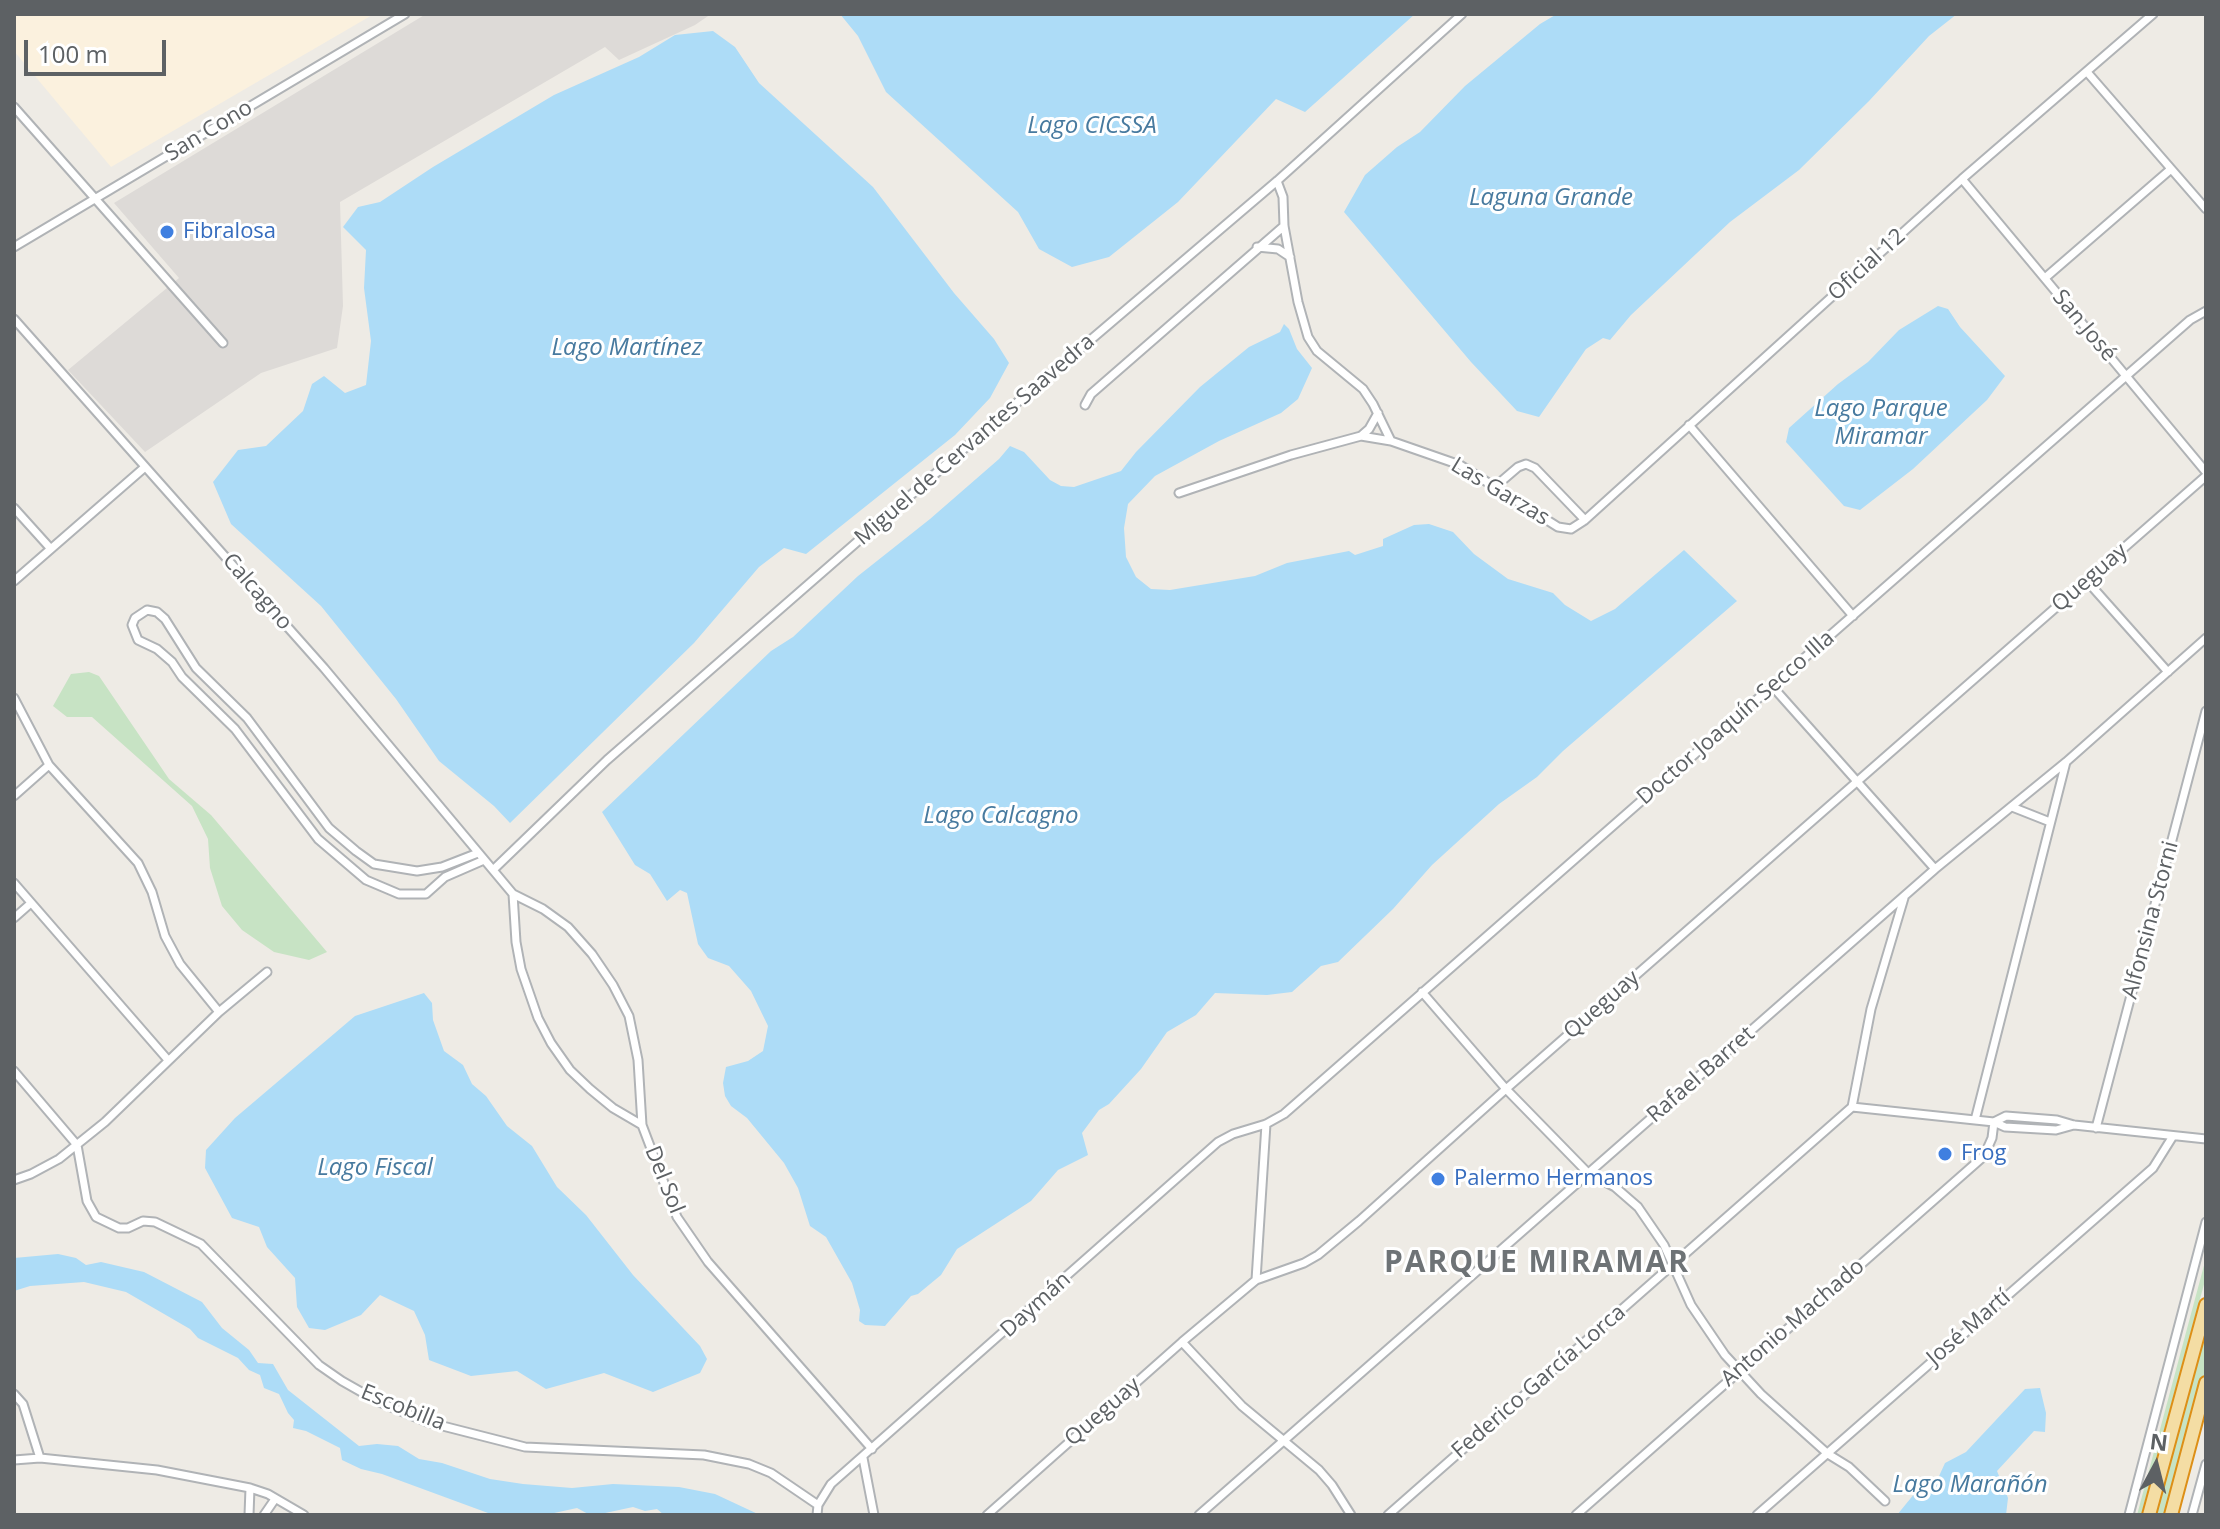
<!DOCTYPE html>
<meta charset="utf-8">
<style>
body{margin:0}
#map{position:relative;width:2220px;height:1529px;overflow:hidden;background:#eeebe5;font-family:"Open Sans",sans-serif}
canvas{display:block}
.frame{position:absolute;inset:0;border:16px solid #5d6164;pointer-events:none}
.north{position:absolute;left:2116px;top:1425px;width:80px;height:80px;-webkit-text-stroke:6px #fff;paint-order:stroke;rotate:7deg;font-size:22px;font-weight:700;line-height:32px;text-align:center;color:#5d6164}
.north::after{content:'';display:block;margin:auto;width:28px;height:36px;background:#5d6164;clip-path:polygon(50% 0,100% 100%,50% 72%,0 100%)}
.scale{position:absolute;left:24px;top:40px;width:142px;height:36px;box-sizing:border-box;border:4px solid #5d6164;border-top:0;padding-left:10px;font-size:24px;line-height:28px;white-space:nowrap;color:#5d6164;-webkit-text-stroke:6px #fff;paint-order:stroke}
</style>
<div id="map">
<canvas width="2220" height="1529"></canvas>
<div class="frame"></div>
<div class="north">N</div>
<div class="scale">100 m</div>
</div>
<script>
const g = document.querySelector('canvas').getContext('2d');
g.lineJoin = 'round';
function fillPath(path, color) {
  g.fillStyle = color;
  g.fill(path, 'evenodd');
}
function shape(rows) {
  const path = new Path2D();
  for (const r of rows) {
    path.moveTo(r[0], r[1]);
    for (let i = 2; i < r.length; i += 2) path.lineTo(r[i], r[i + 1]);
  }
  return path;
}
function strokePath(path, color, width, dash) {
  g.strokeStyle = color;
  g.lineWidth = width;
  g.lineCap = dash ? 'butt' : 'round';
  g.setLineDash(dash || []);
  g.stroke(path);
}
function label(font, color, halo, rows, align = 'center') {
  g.font = font + ' "Open Sans",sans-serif';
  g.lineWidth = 6;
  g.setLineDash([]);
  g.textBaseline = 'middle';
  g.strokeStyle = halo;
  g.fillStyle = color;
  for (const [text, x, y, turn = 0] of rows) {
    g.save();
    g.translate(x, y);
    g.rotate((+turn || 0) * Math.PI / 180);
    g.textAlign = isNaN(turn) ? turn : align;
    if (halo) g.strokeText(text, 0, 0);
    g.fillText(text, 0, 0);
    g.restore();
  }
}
fillPath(shape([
 [14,14,374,14,111,167,14,51]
]), '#fbf1de');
fillPath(shape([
 [426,14,711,14,695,25,619,60,605,47,340,202,343,306,337,348,261,373,145,452,68,370,179,278,114,203]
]), '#dddad7');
fillPath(shape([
 [89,672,99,676,169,779,211,815,327,952,309,960,274,952,242,930,222,906,210,868,208,839,192,806,92,717,67,717,53,706,71,674],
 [2206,1258,2206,1277,2141,1515,2137,1515],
 [2206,1330,2206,1367,2165,1515,2155,1515]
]), '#c7e3c4');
fillPath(shape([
 [840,14,1415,14,1305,112,1276,99,1178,202,1109,257,1072,267,1039,249,1018,212,886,92,858,36],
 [1557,14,1957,14,1929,36,1869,101,1799,170,1730,222,1631,315,1610,340,1603,338,1586,349,1539,417,1517,411,1471,362,1344,212,1365,175,1397,147,1420,132,1465,86,1540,24],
 [713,31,735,47,759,83,873,187,954,293,994,339,1009,363,990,398,955,435,806,554,784,548,759,567,694,643,510,823,494,806,439,761,396,699,321,606,231,524,213,482,238,450,266,446,303,411,312,384,324,376,345,393,366,385,371,341,364,288,366,250,343,227,358,207,380,202,433,167,554,95,639,57,675,35],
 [1938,306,1948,309,1960,327,2005,376,1987,400,1913,469,1860,510,1844,506,1786,442,1789,428,1838,384,1868,362,1899,330],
 [1284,324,1289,329,1297,349,1312,368,1298,399,1281,413,1219,441,1155,476,1128,504,1124,528,1126,557,1136,577,1151,589,1170,590,1255,576,1287,563,1349,551,1355,555,1383,546,1383,539,1414,525,1429,524,1453,532,1474,554,1508,579,1553,593,1565,605,1591,621,1615,609,1684,550,1737,601,1563,751,1537,777,1499,804,1432,865,1393,909,1338,962,1321,966,1292,992,1267,995,1215,993,1196,1015,1167,1032,1141,1069,1109,1104,1099,1110,1082,1133,1088,1155,1058,1170,1031,1201,957,1249,941,1275,918,1294,911,1296,885,1326,865,1325,859,1321,860,1310,852,1283,826,1237,810,1226,798,1188,784,1163,747,1118,731,1106,725,1096,723,1083,726,1067,748,1061,763,1051,768,1026,751,991,729,966,708,958,698,944,687,893,680,890,667,901,650,874,635,865,602,812,771,651,793,637,858,576,930,519,999,459,1010,446,1024,452,1050,480,1061,486,1074,487,1121,471,1136,452,1200,387,1249,347,1280,332],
 [424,993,432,1003,433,1020,444,1051,463,1065,472,1084,486,1096,507,1126,532,1146,557,1187,586,1215,633,1275,700,1346,707,1359,700,1373,653,1392,604,1373,546,1389,517,1371,471,1376,429,1360,425,1335,414,1311,380,1295,361,1315,325,1330,309,1328,297,1307,295,1278,267,1247,259,1227,232,1218,205,1168,206,1150,235,1118,355,1016],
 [58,1254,76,1258,86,1265,101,1262,144,1272,202,1302,222,1328,249,1350,258,1363,273,1364,288,1390,359,1446,377,1444,398,1446,419,1459,442,1463,490,1479,523,1484,572,1488,613,1484,679,1487,715,1494,760,1515,664,1515,657,1509,645,1511,633,1507,596,1515,590,1515,577,1508,545,1515,488,1513,382,1474,361,1469,342,1460,340,1448,306,1431,293,1428,294,1420,288,1413,279,1394,264,1388,260,1375,249,1370,238,1358,198,1338,190,1329,126,1292,84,1282,30,1286,14,1291,14,1258],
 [2040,1388,2046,1413,2045,1432,2034,1431,1997,1471,2008,1498,2006,1515,1897,1515,1919,1488,1935,1485,1945,1463,1966,1452,2025,1389]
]), '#addcf7');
const minor = shape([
 [2087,72,2206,209],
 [14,107,223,343],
 [1962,179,2206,472],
 [1277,181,1283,197,1284,226,1298,302,1308,337,1317,351,1363,389,1373,404,1391,441,1460,465,1558,527,1571,529,1585,520,1962,179,2153,14],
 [14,247,405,14],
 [1257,247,1278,249,1290,257],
 [2045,278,2171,169],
 [14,319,324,668,513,894,543,909,568,927,592,954,613,985,629,1016,638,1060,642,1125,677,1217,708,1262,872,1449],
 [1085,405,1091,394,1284,226],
 [1689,425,1853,616],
 [1361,436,1391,441],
 [1497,485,1518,467,1526,464,1535,468,1585,520],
 [1179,493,1291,455,1361,436,1369,429,1378,413],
 [14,508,51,549],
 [14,581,145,467],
 [2087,581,2168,672],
 [1772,686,1935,869],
 [14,698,49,765,138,863,152,892,165,936,180,964,219,1012],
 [14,796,49,765],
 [2012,807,2050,822],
 [478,853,442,867,417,871,374,864,356,851,329,828,247,718,196,668,165,619,157,612,147,610,135,618,132,625,138,640,157,649,172,662,182,677,235,729,318,839,366,880,399,894,426,894,445,877,484,860],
 [493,870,607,760,1006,412,1277,181,1462,14],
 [14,883,168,1060],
 [513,894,516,942,521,969,538,1018,551,1043,570,1070,590,1089,613,1108,642,1125],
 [14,918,31,903],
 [1422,992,1506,1089,1588,1173,1615,1187,1638,1207,1664,1245,1691,1305,1725,1355,1761,1394,1828,1454,1849,1467,1885,1501],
 [14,1071,77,1145,87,1201,96,1217,119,1228,128,1228,143,1221,155,1222,201,1244,319,1365,342,1381,379,1402,427,1422,525,1447,704,1455,749,1464,771,1473,818,1505],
 [1852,1107,1994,1122,2005,1127,2056,1130,2074,1125],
 [1975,1120,2066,762],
 [1994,1122,2006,1116,2057,1120,2074,1125,2206,1139],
 [2096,1128,2206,711],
 [14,1180,31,1174,59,1159,105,1122,219,1012,267,972],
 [1256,1280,1266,1124],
 [1182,1342,1242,1406,1319,1470,1332,1485,1351,1515],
 [14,1394,23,1404,40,1458],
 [863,1458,874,1515],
 [14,1460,40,1458,157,1470,250,1488,268,1494,304,1515],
 [249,1515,250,1488],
 [264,1515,275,1499],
 [817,1515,818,1505,831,1484,1218,1142,1233,1134,1266,1124,1284,1114,2190,320,2206,311],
 [987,1515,1182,1342,1256,1280,1304,1263,1318,1255,1359,1221,1506,1089,2206,476],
 [1199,1515,1935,869,2066,762,2206,638],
 [1388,1515,1852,1107,1871,1009,1904,898],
 [1576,1515,1984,1156,1992,1138,1994,1122],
 [1757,1515,2153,1168,2173,1136],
 [2129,1515,2206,1222],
 [2192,1515,2206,1464]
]);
const trunk = shape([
 [2149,1515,2206,1305],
 [2171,1515,2206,1383]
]);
strokePath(minor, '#b0b3b6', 11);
strokePath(trunk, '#dd8f17', 16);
strokePath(minor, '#fff', 7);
strokePath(trunk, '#f4dda4', 12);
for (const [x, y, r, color] of [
 [167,232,8,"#3f7fe0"],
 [1945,1154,8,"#3f7fe0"],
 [1438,1179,8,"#3f7fe0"]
]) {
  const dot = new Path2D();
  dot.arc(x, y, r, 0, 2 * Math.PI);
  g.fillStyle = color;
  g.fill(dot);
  strokePath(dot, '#fff', 3);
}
label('22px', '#5d6164', '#fff', [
 ["San Cono",209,131,-31],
 ["Oficial 12",1867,265,-42],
 ["San José",2084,326,50],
 ["Miguel de Cervantes Saavedra",975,440,-41],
 ["Las Garzas",1500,492,31],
 ["Queguay",2090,578,-41],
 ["Calcagno",257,592,49],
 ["Doctor Joaquín Secco Illa",1736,718,-41],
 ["Alfonsina Storni",2151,920,-75],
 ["Queguay",1602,1005,-41],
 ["Rafael Barret",1701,1075,-41],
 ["Del Sol",664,1180,68],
 ["Daymán",1036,1305,-42],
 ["Antonio Machado",1793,1323,-41],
 ["José Martí",1969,1328,-41],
 ["Federico García Lorca",1539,1382,-41],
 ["Escobilla",403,1408,22],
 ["Queguay",1103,1412,-41]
]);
label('22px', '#366cbe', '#fff', [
 ["Fibralosa",183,232],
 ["Frog",1961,1154],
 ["Palermo Hermanos",1454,1179]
], 'left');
label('italic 24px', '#477a9f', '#fff', [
 ["Lago CICSSA",1092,126],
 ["Laguna Grande",1551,198],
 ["Lago Martínez",627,348],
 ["Lago Parque",1881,409],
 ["Miramar",1881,437],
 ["Lago Calcagno",1001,816],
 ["Lago Fiscal",375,1168],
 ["Lago Marañón",1970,1485]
]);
g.letterSpacing = '2px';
label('bold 30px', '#6e7376', '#fff', [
 ["PARQUE MIRAMAR",1537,1263]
]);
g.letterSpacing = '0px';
</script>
